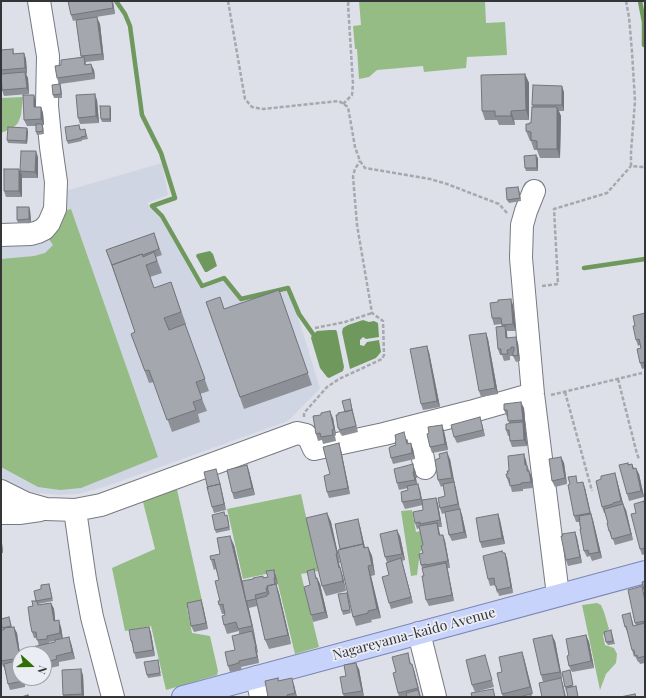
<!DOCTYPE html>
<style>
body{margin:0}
#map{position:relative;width:646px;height:698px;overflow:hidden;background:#dde0e8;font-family:"Playfair Display",serif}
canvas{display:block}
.frame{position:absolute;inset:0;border:2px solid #343538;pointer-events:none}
.north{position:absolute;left:12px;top:646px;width:40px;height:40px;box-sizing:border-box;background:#ebedf5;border:1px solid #a2a3a9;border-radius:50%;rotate:111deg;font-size:11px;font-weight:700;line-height:16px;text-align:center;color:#343538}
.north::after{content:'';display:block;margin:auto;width:14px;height:18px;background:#326f02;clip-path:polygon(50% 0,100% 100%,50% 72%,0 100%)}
</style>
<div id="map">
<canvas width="646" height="698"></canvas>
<div class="frame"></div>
<div class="north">N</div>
</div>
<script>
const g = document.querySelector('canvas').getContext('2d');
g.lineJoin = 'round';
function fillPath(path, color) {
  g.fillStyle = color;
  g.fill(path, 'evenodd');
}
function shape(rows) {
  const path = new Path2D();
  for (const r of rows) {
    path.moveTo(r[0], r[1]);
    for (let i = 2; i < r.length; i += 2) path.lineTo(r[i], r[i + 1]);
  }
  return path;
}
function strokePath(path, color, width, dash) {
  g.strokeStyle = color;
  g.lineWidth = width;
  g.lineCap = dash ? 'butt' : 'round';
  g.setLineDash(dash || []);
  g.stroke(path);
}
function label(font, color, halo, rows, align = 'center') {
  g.font = font + ' "Playfair Display",serif';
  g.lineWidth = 3.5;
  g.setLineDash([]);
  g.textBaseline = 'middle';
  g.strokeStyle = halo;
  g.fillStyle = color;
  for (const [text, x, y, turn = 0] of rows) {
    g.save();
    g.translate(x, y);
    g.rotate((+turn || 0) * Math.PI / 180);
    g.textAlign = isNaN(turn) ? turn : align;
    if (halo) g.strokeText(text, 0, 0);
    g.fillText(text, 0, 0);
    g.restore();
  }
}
fillPath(shape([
 [162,163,168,195,147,203,161,217,200,288,223,279,240,301,287,291,297,313,320,389,288,421,104,487,78,494,59,495,40,493,39,494,31,492,11,484,1,479,1,247,36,245,45,241,53,235,61,225,67,210,67,200,65,191]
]), '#d0d5e4');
fillPath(shape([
 [359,1,485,1,486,23,505,22,507,55,467,57,466,68,424,72,423,66,377,70,369,77,359,79,357,49,355,49,353,26,361,25],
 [23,97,21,115,18,123,13,128,1,133,1,98],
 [71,209,158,457,81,488,60,490,38,487,1,467,1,259,34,256,45,253,53,245,48,238,53,235,61,225,67,210],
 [176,485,203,605,187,608,192,633,210,636,218,671,217,675,166,690,151,626,125,631,112,568,155,549,142,498],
 [301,494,318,571,301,574,319,647,295,654,275,572,243,579,227,509],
 [412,510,416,532,421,531,423,549,420,552,417,575,411,576,401,511],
 [597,603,601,605,604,612,609,629,603,635,605,645,614,648,617,654,616,663,606,674,600,690,582,605]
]), '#95bc85');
fillPath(shape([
 [210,251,213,254,217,266,207,272,205,272,196,256,197,254],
 [363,320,369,322,374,321,378,323,379,337,366,339,363,337,360,340,360,345,364,346,367,342,379,340,381,352,376,358,350,369,342,332,343,328,348,325],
 [330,330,336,330,337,332,344,367,343,371,329,378,327,377,320,368,311,338,312,335,317,331]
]), '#6f985d');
strokePath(shape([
 [116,1,125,14,130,26,142,115,161,153,175,198,152,206,162,216,202,286,224,278,241,299,288,288,299,314,313,334],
 [640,1,644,22,644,45],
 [584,268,645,259]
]), '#6f985d', 4.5);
const minor = shape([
 [534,191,526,211,522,225,521,258,533,394,558,595],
 [1,235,31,234,38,232,44,229,49,223,55,209,56,182,51,147,47,106,48,56,39,1],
 [416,426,425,468],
 [1,491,25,503,46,509,75,510,101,505,297,433,306,435,310,440,314,449,384,434,470,412,533,394],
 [75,510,85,580,92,617,113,697],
 [1,513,19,513,40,510],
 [419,633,435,697],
 [257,677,261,697]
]);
const major = shape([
 [183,697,645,572]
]);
strokePath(minor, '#787a81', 24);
strokePath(major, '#7c88b5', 24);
strokePath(shape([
 [228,1,245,99,252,107,263,109,339,101,348,107,355,147,360,161,365,168,430,179,447,184,499,204,507,213],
 [626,1,629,17,632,52,635,101,631,152,631,166,642,167,645,164],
 [343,104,352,95,353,84,348,4,349,1],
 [542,286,558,284,554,209,607,193,631,166],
 [315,328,345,322,372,313],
 [618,379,637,454,639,459],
 [565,392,592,491],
 [551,395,642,373],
 [304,417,304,413,327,387,339,379,382,359,384,355,383,321,372,313,357,225,353,176,355,169,360,161]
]), '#a6a8ae', 2.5, [4, 2]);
strokePath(minor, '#fff', 22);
strokePath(major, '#c7d3fb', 22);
fillPath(shape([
 [113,2,115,14,83,19,100,24,104,60,86,62,86,65,94,70,95,79,60,84,61,87,62,98,54,98,53,95,59,84,57,78,61,65,81,58,76,20,73,21,71,15],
 [13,49,14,54,24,53,26,59,27,74,26,74,28,78,29,94,4,96,2,90,1,73,1,50],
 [525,74,529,83,529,120,514,120,515,125,499,125,497,120,485,120,482,111],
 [564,92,564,111,559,111,561,116,560,158,540,158,537,150,534,150,531,141,530,141,526,131,529,124,531,123,533,107,532,105],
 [97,100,99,123,80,124,78,118],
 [36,101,36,107,41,107,43,113,44,125,43,125,44,134,37,135,36,132,36,126,27,126,24,120],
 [110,106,111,109,111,122,102,122,101,119],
 [79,125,81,130,85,129,88,139,82,140,82,141,68,144,67,141],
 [27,128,28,132,27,144,8,143,7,140],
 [38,157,38,178,22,178,22,175,22,197,6,197,4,191,20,171],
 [538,158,538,171,526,171,525,168],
 [519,190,521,201,509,203,507,200],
 [30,210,31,222,18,223,17,220],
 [154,233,162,255,156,257,162,273,150,277,154,288,171,282,186,324,169,330,185,324,209,391,200,394,207,411,198,414,200,422,172,432,154,382,149,383,131,334,135,332,106,250],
 [279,290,312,385,244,409,206,302,225,309],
 [513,305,516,331,507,331,507,338,518,343,520,361,516,362,513,356,510,356,510,360,504,361,502,355,500,355,498,349,502,327,501,324,494,325,492,318],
 [645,313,645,368,642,369,640,363,641,348,640,345,638,346,636,340,635,326],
 [486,333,488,339,498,394,481,397,479,391],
 [429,352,440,407,423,410,421,404],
 [351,403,358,432,342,436,341,434,341,435,338,428,345,412],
 [524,408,527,446,512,447,510,441,510,436,508,436,506,430,509,423,508,416,507,417,504,410],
 [333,418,336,435,335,436,336,441,323,444,322,440,318,441,316,434],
 [482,424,485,436,457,443,454,437],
 [442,425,444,431,448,450,432,453,430,447,429,433],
 [407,439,408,444,413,449,415,459,393,464,391,458,396,445],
 [341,450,350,494,329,498,327,492,330,474],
 [561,457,564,463,567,484,555,487,552,481],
 [450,459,454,483,456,488,460,509,462,515,467,538,452,541,449,535,445,513,442,514,440,508,445,496,443,486,441,487,438,480],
 [526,460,527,465,532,477,533,488,523,489,523,491,512,492,510,484,509,484,507,478,508,474,509,471],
 [628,464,632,464,634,468,639,474,644,497,629,501,627,494],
 [247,465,249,471,255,495,236,499,234,499,232,492],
 [415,470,417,478,416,478,417,484,420,490,422,500,436,498,438,504,442,527,438,527,440,535,443,535,445,541,450,568,447,568,454,601,429,606,426,600,424,576,423,571,421,565,423,545,420,528,417,529,415,523,423,510,423,505,405,509,402,502,408,490,408,488,399,490,397,483],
 [217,472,226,510,214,513,212,507],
 [617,480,623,504,626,510,633,540,615,545,612,537,611,537,609,531,608,523,605,513,604,513,602,507],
 [578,483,585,488,591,514,593,520,602,558,592,561,590,556,587,557,584,551,579,522,576,522,574,516],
 [645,507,645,554,642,555,640,549,636,513],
 [224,512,225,516,228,518,230,530,216,533,215,530],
 [327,513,331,522,340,563,339,563,340,568,343,577,346,591,326,596,322,586],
 [498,514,500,520,505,544,482,548,480,542],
 [360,526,365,548,368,547,372,556,375,575,371,576,381,618,371,620,372,622,356,626,353,617,340,549],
 [575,532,577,538,582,563,568,566,566,560],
 [1,534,3,553,1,553],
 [400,536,405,560,402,561,413,603,391,609,389,603,389,575,387,562,385,557],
 [234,545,244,589,253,579,263,576,263,578,268,577,274,570,276,576,278,584,276,585,279,593,291,644,269,649,265,640,257,606,249,608,248,604,255,636,254,636,258,653,257,653,259,663,241,667,242,670,230,672,228,666,235,650,239,634,239,631,227,634,224,625,225,614,222,614,219,605,220,601,219,580,216,569,214,570,211,560],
 [502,551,503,553,505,553,507,559,513,593,499,596,498,592,497,593,495,585,490,586,488,579],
 [316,576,320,584,328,618,313,622,311,615,310,585],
 [49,584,50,587,53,601,38,604,39,605,51,603,54,609,55,621,61,627,63,639,71,643,75,659,59,662,59,666,50,668,50,672,44,674,44,654,39,646,37,638,34,638,32,632,33,606,41,589],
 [55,641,55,642,49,644,49,642],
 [347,593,351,613,343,615,342,611],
 [644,593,645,597,645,663,640,664,639,662,638,662,635,656,634,657,632,650,628,633,625,627,630,613,634,626,636,625,635,623],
 [203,606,208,629,194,632,191,626],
 [10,620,12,627,17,633,20,654,20,678,24,678,25,687,10,690,8,684,4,667,3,667,2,664,1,664,1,630,3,630,1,624],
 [149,627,151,633,155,656,136,659,131,641],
 [611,630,615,644,608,645,606,642],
 [586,635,589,642,594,668,572,672,569,666],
 [555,641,562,678,543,682,541,675],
 [522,652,524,658,533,694,521,696,532,697,503,697,502,694,502,672],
 [408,653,411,664,414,670,421,697,399,697,398,693,396,672],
 [485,655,494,687,475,692,472,685],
 [158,660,161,676,148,678,147,675],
 [359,669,364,697,344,697,343,694,346,676],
 [571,674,573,687,577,690,578,697,568,697,567,690,566,690,565,687],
 [83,675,84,697,63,697,63,695],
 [278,678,279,681,294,685,297,697,268,697]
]), '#8d9096');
fillPath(shape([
 [112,1,113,1,113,2,115,14,113,8],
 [97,17,100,24,104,60,102,54],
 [24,53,26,59,27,74,25,68],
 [91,64,94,70,95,79,93,73],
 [25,72,28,78,29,94,27,88],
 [525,74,529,83,529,120,526,110],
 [60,84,61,87,62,98,61,94],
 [562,86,564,92,564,111,562,105],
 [95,94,97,100,99,123,96,116],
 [34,95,36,101,36,113,34,107],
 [110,106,111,109,111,122,110,119],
 [41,107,43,113,44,125,41,119],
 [557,107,561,116,560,158,557,149],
 [511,111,514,120,515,125,511,116],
 [27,128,28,132,27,144,26,141],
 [36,151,38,157,38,178,35,172],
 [536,155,538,158,538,171,537,168],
 [19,169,22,175,22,197,19,191],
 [518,187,519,190,521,201,520,198],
 [29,207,30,210,31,222,29,219],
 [511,299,513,305,516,331,513,324],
 [505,326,507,333,508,344,506,338],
 [486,333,488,339,498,394,495,388],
 [516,337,518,343,520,361,518,355],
 [427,346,429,352,440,407,437,401],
 [521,402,524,408,527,446,524,440],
 [330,411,333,418,336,435,334,429],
 [480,417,482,424,485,436,483,430],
 [442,425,444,431,448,450,445,444],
 [339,443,341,450,350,494,348,488],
 [411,443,413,449,415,459,412,453],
 [447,452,450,459,460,511,458,504],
 [524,454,526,460,527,471,525,465],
 [561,457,564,463,567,484,565,478],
 [413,464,415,470,417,478,414,472],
 [247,465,249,471,255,495,252,488],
 [636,468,639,474,644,497,641,491],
 [216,469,222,491,226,510,224,504],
 [529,471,532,477,533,488,531,482],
 [413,472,416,478,417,486,415,480],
 [615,473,617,480,624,507,621,501],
 [583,482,585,488,592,519,590,513],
 [418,484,420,490,423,505,421,499],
 [436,498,438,504,442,527,440,520],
 [623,504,626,510,633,540,631,534],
 [460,509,462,515,467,538,464,532],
 [327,513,331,522,340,563,337,553],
 [498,514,500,520,505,544,502,538],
 [591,514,593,520,602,558,599,552],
 [358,519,360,526,365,548,367,553,363,547],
 [437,523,439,529,441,542,439,535],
 [397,530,400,536,405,560,402,554],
 [575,532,577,538,582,563,580,557],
 [1,534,3,553,1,547],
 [443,535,445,541,450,568,448,561],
 [230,536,234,545,255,636,252,626],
 [368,547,372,556,375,575,372,565],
 [505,553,507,559,513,593,511,587],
 [336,554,343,577,346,591,339,568],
 [401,558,403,565,413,603,411,597],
 [446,563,448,570,454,601,452,595],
 [368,566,371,576,381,618,377,609],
 [274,570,276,576,278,584,275,578],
 [274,578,279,593,291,644,288,635],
 [317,578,320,584,328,618,325,612],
 [201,600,203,606,208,629,206,623],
 [51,603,54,609,56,627,54,621],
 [59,620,61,627,63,640,60,633],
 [14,627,17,633,20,654,20,658],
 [149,627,151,633,155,656,153,650],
 [252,631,255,637,258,653,256,647],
 [552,635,555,641,562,678,560,672],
 [586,635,589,642,594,668,591,661],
 [69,637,71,643,75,659,72,652],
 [255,647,257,653,259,663,257,657],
 [522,652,524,658,533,694,530,687],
 [356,663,359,669,364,697,362,691],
 [412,664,414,670,420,694,418,688],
 [81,669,83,675,84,697,83,697,82,694],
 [23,678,24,678,25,687,23,681],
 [292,678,294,685,297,697,295,693],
 [561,678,563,684,566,697,565,697]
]), '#73757a');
const building = shape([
 [68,1,112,1,113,8,71,15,68,1],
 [97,17,102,54,81,56,76,20,97,17],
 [13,49,13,54,24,53,25,68,1,70,1,50,13,49],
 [84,57,85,65,91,64,93,73,57,78,55,66,61,65,61,60,84,57],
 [25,72,27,88,2,90,1,74,25,72],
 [525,74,526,110,511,111,511,116,495,116,495,111,482,111,481,75,525,74],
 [60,84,61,94,53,95,52,85,60,84],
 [533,85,562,86,562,105,532,105,533,85],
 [95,94,96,116,78,118,76,95,95,94],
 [23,95,34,95,34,107,41,107,41,119,24,120,23,95],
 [100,106,110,106,110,119,101,119,100,106],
 [532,107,557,107,557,149,537,149,537,141,531,140,531,132,526,131,526,124,529,124,529,123,531,123,532,107],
 [36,124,42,124,43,131,36,132,36,124],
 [79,125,80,130,85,129,86,136,81,137,81,138,67,141,65,127,79,125],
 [8,127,27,128,26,141,7,140,8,127],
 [21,151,36,151,35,172,20,171,21,151],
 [536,155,537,168,525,168,524,156,536,155],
 [4,169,19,169,19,191,4,191,4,169],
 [518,187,520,198,507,200,506,188,518,187],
 [17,207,29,207,29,219,17,220,17,207],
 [154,233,159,249,143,255,142,254,112,265,106,250,154,233],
 [154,252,157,261,146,265,154,288,171,282,181,312,164,318,169,330,185,324,205,379,196,382,202,399,193,402,196,410,167,420,149,370,145,371,131,334,135,332,112,265,142,254,143,257,154,252],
 [279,290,308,373,240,397,206,302,220,297,224,309,279,290],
 [511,299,513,324,502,325,501,318,492,318,490,303,498,302,498,300,511,299],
 [645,313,645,362,640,363,637,349,641,348,639,339,636,340,633,326,635,326,633,316,645,313],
 [505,326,506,338,516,337,518,355,513,356,513,352,514,351,514,347,511,347,511,349,507,350,508,354,501,354,501,349,498,349,496,327,505,326],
 [486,333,495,388,479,391,469,335,486,333],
 [427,346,437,401,421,404,410,349,427,346],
 [350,399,352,410,345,412,342,401,350,399],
 [521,402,523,420,508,421,507,410,504,410,504,404,521,402],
 [352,410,356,426,340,430,339,428,338,428,336,415,338,415,338,413,352,410],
 [330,411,334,429,332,430,333,435,321,437,320,433,316,434,313,416,321,415,321,413,330,411],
 [480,417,483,430,454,437,451,425,480,417],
 [523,422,524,440,510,441,509,430,506,430,506,424,508,424,509,423,523,422],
 [442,425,445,444,430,447,427,434,429,433,428,427,442,425],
 [404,432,407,444,411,443,412,453,391,458,389,448,390,447,396,445,395,442,396,441,395,435,404,432],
 [339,443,348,488,327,492,324,476,330,474,323,447,339,443],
 [447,452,452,478,438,480,435,460,440,458,439,454,447,452],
 [524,454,525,465,527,465,527,471,529,471,531,482,521,483,521,484,510,486,509,478,507,478,506,474,508,474,507,471,509,471,508,456,524,454],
 [561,457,565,478,552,481,549,459,561,457],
 [628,463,628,465,632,464,633,469,636,468,641,491,627,494,619,465,628,463],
 [413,464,414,472,413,472,415,480,397,483,394,469,413,464],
 [247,465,252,488,234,493,232,492,227,470,247,465],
 [216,469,220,484,207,487,208,489,204,472,216,469],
 [615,473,621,501,613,503,613,504,602,507,596,481,601,479,601,476,615,473],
 [576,476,577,483,583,482,590,513,574,516,568,485,570,484,568,477,576,476],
 [454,482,458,504,440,508,438,498,445,496,443,484,454,482],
 [220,484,224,504,212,507,207,487,220,484],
 [418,484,421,499,402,502,401,492,408,490,407,486,418,484],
 [436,498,440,520,420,524,420,522,415,523,413,512,423,510,422,500,436,498],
 [644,501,645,507,645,549,645,548,640,549,631,514,636,513,634,504,644,501],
 [623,504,631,534,612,539,610,531,609,531,607,523,608,523,604,509,623,504],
 [460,509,464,532,449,535,445,512,460,509],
 [224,512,225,516,227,515,229,527,215,530,212,515,224,512],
 [327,513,337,553,336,554,339,568,340,567,343,581,322,586,306,518,327,513],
 [498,514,502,538,480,542,476,518,498,514],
 [591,514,599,552,589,554,588,550,584,551,580,529,581,529,579,519,580,520,579,516,591,514],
 [358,519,363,544,340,549,335,524,358,519],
 [437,523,439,535,443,535,448,561,426,565,426,564,421,565,419,554,423,553,421,546,423,545,419,526,437,523],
 [397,530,402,554,385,557,380,534,397,530],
 [575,532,580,557,566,560,561,536,563,536,562,534,575,532],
 [230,536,252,626,238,629,236,622,224,625,222,616,225,615,223,604,219,605,218,601,220,601,215,581,219,580,214,559,211,560,210,556,220,554,217,538,230,536],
 [363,544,364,548,368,547,372,565,368,566,377,609,368,611,368,613,353,617,338,550,363,544],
 [502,551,503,553,505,553,511,587,497,590,496,586,495,586,494,578,488,579,483,556,502,551],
 [401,558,411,597,389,603,382,577,389,575,386,563,401,558],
 [446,563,452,595,426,600,422,576,424,576,422,568,446,563],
 [314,569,316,579,317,578,325,612,311,615,304,587,310,585,307,571,314,569],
 [274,570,275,578,274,578,275,584,267,586,268,588,266,588,267,592,255,595,256,599,246,601,242,581,253,579,253,578,263,576,263,578,268,577,266,571,274,570],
 [645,581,645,594,642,582,645,581],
 [49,584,52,598,36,601,34,591,41,589,41,585,49,584],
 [276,584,288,635,265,640,256,599,267,596,267,594,269,594,267,586,276,584],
 [642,586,645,601,645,621,635,623,628,590,642,586],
 [347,593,350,610,342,611,338,594,347,593],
 [201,600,206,623,191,626,187,603,201,600],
 [32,601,37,601,38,605,51,603,54,621,59,620,60,633,47,636,47,639,37,640,36,632,32,632,30,622,28,607,33,606,32,601],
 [630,613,633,626,645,623,645,656,638,658,637,655,635,656,634,650,632,650,626,626,625,627,622,615,630,613],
 [9,617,11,626,2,628,1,619,9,617],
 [14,627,20,658,1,661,1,630,4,630,4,628,14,627],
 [149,627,153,650,134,653,132,641,131,641,129,630,149,627],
 [611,630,613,641,606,642,604,632,611,630],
 [252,631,256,647,255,647,257,657,239,661,239,663,228,666,225,652,235,650,232,636,252,631],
 [552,635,560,672,541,675,533,639,552,635],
 [586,635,591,661,569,666,567,656,569,655,566,639,586,635],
 [69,637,72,652,56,656,57,659,47,662,48,666,44,667,44,654,34,654,32,647,55,642,55,640,69,637],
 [522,652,530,687,502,694,497,673,502,672,499,657,522,652],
 [408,653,410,664,412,664,418,688,398,693,393,673,396,672,392,657,408,653],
 [485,655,492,680,472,685,466,660,485,655],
 [19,660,20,665,20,678,23,678,23,681,8,684,4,664,19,660],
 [158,660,160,673,147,675,144,662,158,660],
 [356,663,362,691,343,694,340,677,346,676,344,665,356,663],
 [81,669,82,694,63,695,62,670,81,669],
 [570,670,573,685,565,687,562,672,570,670],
 [278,678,278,681,292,678,295,693,287,695,287,697,268,697,265,681,278,678],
 [561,678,565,697,542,697,539,683,561,678],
 [576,686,578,697,568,697,566,688,576,686],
 [493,689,495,697,472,697,471,693,493,689],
 [418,690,420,697,407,697,406,693,418,690],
 [531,694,531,697,518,697,531,694],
 [635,694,636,697,620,697,635,694],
 [28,695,29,697,21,697,28,695]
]);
fillPath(building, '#a4a7ae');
strokePath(building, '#73757a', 1);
label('14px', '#343538', '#ebedf5', [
 ["Nagareyama-kaido Avenue",414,634,-15]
]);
</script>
